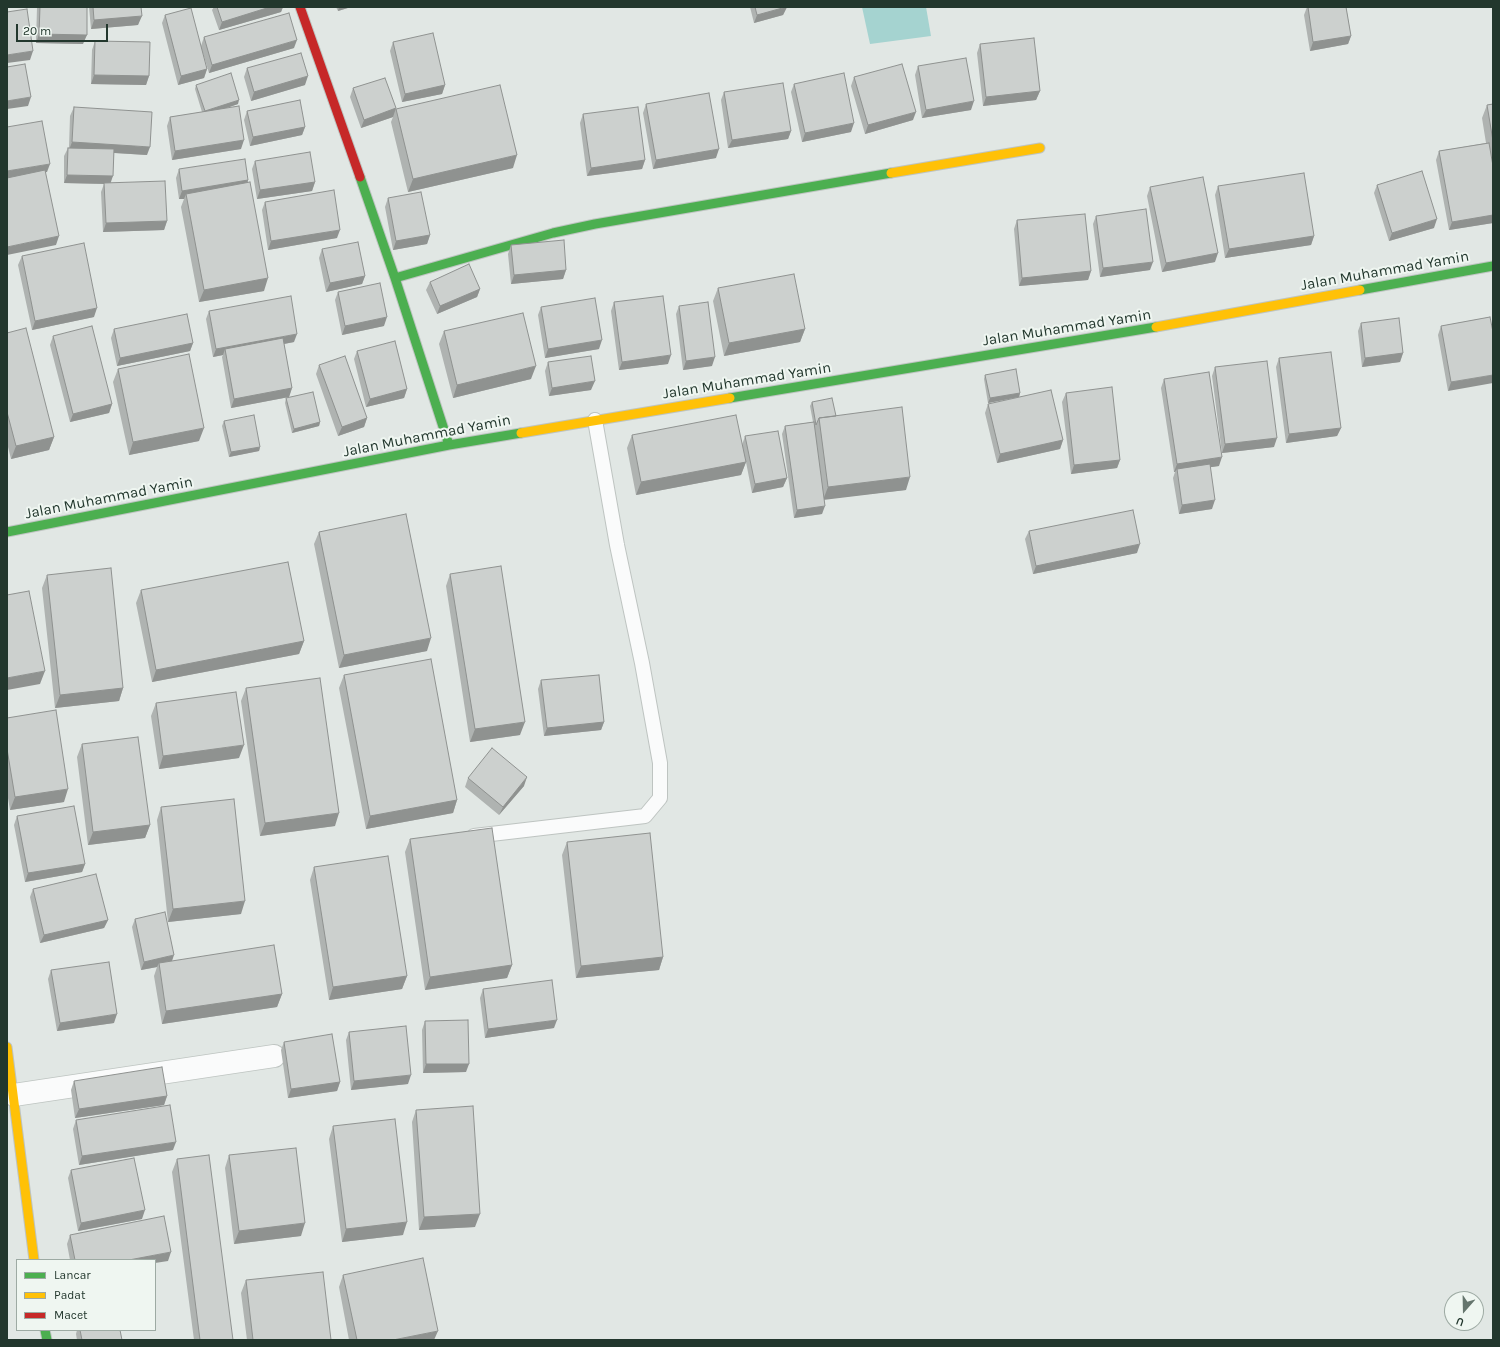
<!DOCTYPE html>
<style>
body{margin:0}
#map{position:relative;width:1500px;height:1347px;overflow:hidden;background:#e1e7e4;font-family:Karla,sans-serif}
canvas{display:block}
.frame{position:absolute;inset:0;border:8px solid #22372d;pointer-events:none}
.legend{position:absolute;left:16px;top:1259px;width:140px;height:72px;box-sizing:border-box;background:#eff6f1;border:1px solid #9daaa3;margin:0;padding:5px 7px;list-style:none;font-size:12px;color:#22372d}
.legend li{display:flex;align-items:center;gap:8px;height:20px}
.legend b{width:20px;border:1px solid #9daaa3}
.north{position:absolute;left:1444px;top:1291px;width:40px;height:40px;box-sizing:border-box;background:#eff6f1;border:1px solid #9daaa3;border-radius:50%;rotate:200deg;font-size:11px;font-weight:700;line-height:16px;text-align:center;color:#22372d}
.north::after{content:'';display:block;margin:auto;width:14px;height:18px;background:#65756d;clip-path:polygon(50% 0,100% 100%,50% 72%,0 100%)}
.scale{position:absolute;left:16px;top:24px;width:92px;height:18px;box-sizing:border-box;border:2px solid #22372d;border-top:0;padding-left:5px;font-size:12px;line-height:14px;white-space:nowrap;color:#22372d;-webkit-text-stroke:3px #eff6f1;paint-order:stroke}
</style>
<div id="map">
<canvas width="1500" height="1347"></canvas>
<div class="frame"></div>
<ul class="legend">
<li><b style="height:5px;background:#4caf50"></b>Lancar</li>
<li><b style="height:5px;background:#ffc107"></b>Padat</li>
<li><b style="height:5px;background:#c62828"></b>Macet</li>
</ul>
<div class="north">U</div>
<div class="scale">20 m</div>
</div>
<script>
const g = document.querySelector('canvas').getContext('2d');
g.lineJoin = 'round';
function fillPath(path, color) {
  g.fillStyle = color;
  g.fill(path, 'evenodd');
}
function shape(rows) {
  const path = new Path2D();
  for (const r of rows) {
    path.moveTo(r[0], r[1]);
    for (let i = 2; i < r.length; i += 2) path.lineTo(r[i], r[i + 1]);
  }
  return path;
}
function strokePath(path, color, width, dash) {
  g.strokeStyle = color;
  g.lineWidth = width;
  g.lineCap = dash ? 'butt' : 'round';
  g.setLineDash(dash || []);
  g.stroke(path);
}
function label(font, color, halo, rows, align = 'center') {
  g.font = font + ' Karla,sans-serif';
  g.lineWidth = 4;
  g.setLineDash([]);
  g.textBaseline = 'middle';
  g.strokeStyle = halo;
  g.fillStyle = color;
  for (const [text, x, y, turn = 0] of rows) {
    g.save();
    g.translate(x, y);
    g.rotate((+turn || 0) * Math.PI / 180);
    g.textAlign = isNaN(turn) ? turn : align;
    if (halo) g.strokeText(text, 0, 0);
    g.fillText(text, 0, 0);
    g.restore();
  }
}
fillPath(shape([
 [862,7,926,7,931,36,870,44]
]), '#a5d3d0');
const lane = shape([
 [474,836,645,816,660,798,660,763,642,663,617,545,595,420]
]);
const street = shape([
 [14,1095,274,1056]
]);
const fast = shape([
 [360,177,395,278,449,445],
 [395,278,553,233,595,224,891,173],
 [1360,290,1493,266],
 [730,398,1156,327],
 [7,532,449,445,521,433],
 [45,1330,47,1340]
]);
const slow = shape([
 [891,173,1040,148],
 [1156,327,1360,290],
 [521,433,730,398],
 [7,1047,34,1260]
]);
const jam = shape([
 [300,7,360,177]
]);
strokePath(lane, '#bec4c1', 16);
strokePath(street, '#bec4c1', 24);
strokePath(fast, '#bec4c1', 11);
strokePath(slow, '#bec4c1', 11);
strokePath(jam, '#bec4c1', 11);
strokePath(lane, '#fafbfb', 14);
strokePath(street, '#fafbfb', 22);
strokePath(fast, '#4caf50', 9);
strokePath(slow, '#ffc107', 9);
strokePath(jam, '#c62828', 9);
fillPath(shape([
 [37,7,87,7,83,44,36,43],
 [89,7,141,7,138,25,91,29],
 [214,7,283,7,281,12,219,30,212,10],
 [336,7,351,7,338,11],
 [750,7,787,7,783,15,754,23],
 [1307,7,1346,7,1351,36,1348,44,1310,51,1304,15],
 [165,15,201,46,204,37,294,48,209,73,202,50,207,69,204,78,178,85,162,23],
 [95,41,149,76,146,85,91,84,92,50],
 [393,42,445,85,442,94,402,102,390,51],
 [980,44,1040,91,1036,100,983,106,977,53],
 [918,66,971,110,922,118,915,75],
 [247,68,305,85,251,101,244,77],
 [854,77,913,120,865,134,851,86],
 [794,84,851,132,802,142,791,92],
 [196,85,238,104,224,109,241,149,172,160,167,126,170,117,202,112,195,89],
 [353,88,396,109,513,168,408,192,391,122,393,117,361,128,350,97],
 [724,92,791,131,788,139,728,148,721,100],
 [646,104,716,158,653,169,643,113],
 [1493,104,1493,223,1449,230,1436,160,1439,151,1486,143,1482,118,1487,105],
 [74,107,147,155,114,153,111,183,167,221,164,230,103,232,101,192,104,184,64,183,64,156,68,148,69,148,70,116],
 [247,111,305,127,302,135,250,146,244,120],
 [583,114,645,160,642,169,587,176,580,123],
 [255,161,315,182,312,191,257,199,252,169],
 [179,169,248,180,248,183,264,291,199,302,181,207,184,199,179,199,176,178],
 [1377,185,1434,228,1389,241,1374,193],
 [1218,186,1314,236,1311,245,1225,258,1215,195],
 [1150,187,1215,262,1162,272,1147,196],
 [388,198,430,235,427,244,393,250,385,207],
 [265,202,337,238,268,250,262,210],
 [1096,216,1150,270,1100,277,1093,224],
 [1017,220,1091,271,1088,280,1019,286,1014,229],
 [511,245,566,270,563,279,511,284,508,254],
 [322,249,365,276,362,284,326,292,319,258],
 [22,256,94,317,32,330,18,265],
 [430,282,480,289,477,297,437,314,426,290],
 [718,288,805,329,800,342,724,356,713,301],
 [338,292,384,326,342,335,335,300],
 [614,302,668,364,619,370,611,311],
 [679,306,712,366,683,370,676,314],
 [541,307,599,349,545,358,538,315],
 [209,311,294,342,284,344,292,388,289,397,231,408,222,357,223,355,213,357,206,319],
 [1490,317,1448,391,1438,335,1441,326],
 [1361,323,1403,353,1400,362,1362,367,1358,331],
 [114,329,193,343,190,351,117,366,111,338],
 [444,331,531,379,453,398,439,344],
 [7,333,54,437,49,450,11,459,7,443],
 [53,336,112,404,109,413,70,422,50,345],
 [357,351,407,389,404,398,366,407,354,359],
 [1279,358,1341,428,1337,436,1286,443,1276,367],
 [548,362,591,390,549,396,545,371],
 [319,365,367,418,364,427,338,436,316,374],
 [1215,367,1274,447,1222,453,1212,376],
 [118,369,199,441,129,455,113,382],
 [985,375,1020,393,1019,397,988,403,984,379],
 [1164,379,1219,466,1210,467,1212,509,1179,514,1173,478,1175,472,1174,472,1161,388],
 [1066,393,1120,460,1117,468,1071,474,1062,402],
 [286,398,320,422,319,426,292,433,285,403],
 [812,402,836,416,906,490,824,499,822,514,794,518,782,434,785,426,813,422,810,406],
 [988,404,1063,440,1060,449,997,463,985,413],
 [224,421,260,447,259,451,229,457,222,426],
 [632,435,742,445,745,436,787,478,783,487,752,493,746,462,741,475,636,495,627,448],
 [1029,531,1137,553,1033,574,1025,539],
 [319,532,427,651,339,668,314,544],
 [450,574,520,735,470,742,446,586],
 [47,575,123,688,119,701,55,708,42,588],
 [141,590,304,641,299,654,152,682,136,603],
 [344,675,457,800,453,813,366,829,339,688],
 [541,680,604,722,601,730,544,736,538,689],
 [246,688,335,826,260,836,241,701],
 [156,703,239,758,159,769,151,716],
 [7,718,64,802,10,810,7,792],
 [82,744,150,825,145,838,88,845,77,757],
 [468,778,524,786,499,815,465,787],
 [161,807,241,914,168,922,157,820],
 [17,816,85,864,82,872,25,882,14,825],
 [410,839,512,965,507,978,425,990,405,852],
 [567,842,663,957,659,970,576,978,562,855],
 [314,867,407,976,402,989,329,1000,310,880],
 [33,889,108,920,104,928,40,943,30,897],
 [135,919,172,961,282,994,277,1007,162,1024,154,976,157,967,141,970,132,927],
 [51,970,114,1023,57,1031,48,979],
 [483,989,554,1028,485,1038,480,998],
 [425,1021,466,1072,423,1073,422,1030],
 [349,1032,408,1084,351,1090,346,1040],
 [284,1042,340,1082,337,1091,288,1098,281,1050],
 [74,1081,167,1096,164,1105,75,1118,71,1090],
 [416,1110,475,1227,419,1230,412,1122],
 [76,1120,173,1150,79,1165,73,1129],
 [333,1126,403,1235,342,1242,329,1139],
 [229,1155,301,1236,234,1244,225,1168],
 [177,1159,233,1340,194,1340,172,1172],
 [71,1170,142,1219,78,1231,68,1178],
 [70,1235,168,1261,155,1260,70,1260,67,1244],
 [343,1275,434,1340,349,1340,339,1287],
 [246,1280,331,1340,247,1340,241,1293],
 [77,1330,120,1330,122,1340,77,1340,76,1334]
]), '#afb3b1');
fillPath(shape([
 [270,7,283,7,281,12,219,30,222,22],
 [339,7,351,7,338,11],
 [787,7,783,15,754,23,757,15],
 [142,16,138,25,91,29,94,20],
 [39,34,87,35,83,44,36,43],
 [1351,36,1348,44,1310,51,1313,42],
 [297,40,294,48,209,73,212,65],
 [33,51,30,60,7,63,7,55],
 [207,69,204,78,178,85,181,76],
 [94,75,149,76,146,85,91,84],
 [308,76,305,85,251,101,254,92],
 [445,85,442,94,402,102,405,94],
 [1040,91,1036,100,983,106,986,97],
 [31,97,28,106,7,109,7,101],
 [239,100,238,104,203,116,205,111],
 [974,101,971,110,922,118,926,110],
 [396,108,393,117,361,128,364,120],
 [916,112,913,120,865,134,868,125],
 [854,123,851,132,802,142,805,133],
 [305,127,302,135,250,146,253,137],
 [791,131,788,139,728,148,732,140],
 [244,140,241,149,172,160,175,151],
 [72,142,150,147,147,155,69,150],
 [719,149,716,158,653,169,656,160],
 [517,155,513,168,408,192,413,179],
 [645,160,642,169,587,176,591,168],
 [50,164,47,172,7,179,7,171],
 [67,175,113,176,110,184,64,183],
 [248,180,245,189,186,194,184,199,179,199,182,191],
 [315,182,312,191,257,199,260,190],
 [1493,215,1493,223,1449,230,1452,222],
 [1437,219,1434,228,1389,241,1392,233],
 [167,221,164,230,103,232,106,223],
 [340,230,337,238,268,250,271,241],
 [430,235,427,244,393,250,396,241],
 [59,236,56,245,7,255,7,247],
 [1314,236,1311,245,1225,258,1229,249],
 [1218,253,1215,262,1162,272,1166,263],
 [1153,262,1150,270,1100,277,1103,268],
 [566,270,563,279,511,284,514,275],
 [1091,271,1088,280,1019,286,1022,278],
 [365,276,362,284,326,292,330,283],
 [268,278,264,291,199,302,204,290],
 [480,289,477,297,437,314,440,306],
 [97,308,94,317,32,330,35,321],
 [387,317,384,326,342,335,345,326],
 [805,329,800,342,724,356,729,343],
 [297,334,294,342,226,355,225,349,223,355,213,357,216,349],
 [602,340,599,349,545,358,548,349],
 [193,343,190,351,117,366,120,358],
 [1403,353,1400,362,1362,367,1365,358],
 [671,355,668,364,619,370,622,362],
 [715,357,712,366,683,370,686,361],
 [536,366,531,379,453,398,457,385],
 [1493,375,1493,383,1448,391,1451,382],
 [595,381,591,390,549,396,552,388],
 [292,388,289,397,231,408,234,399],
 [407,389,404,398,366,407,370,399],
 [1020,393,1019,397,988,403,990,398],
 [112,404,109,413,70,422,73,414],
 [367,418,364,427,338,436,342,427],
 [320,422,319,426,292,433,294,429],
 [204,428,199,441,129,455,133,442],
 [1341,428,1337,436,1286,443,1289,434],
 [54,437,49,450,11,459,16,446],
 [1277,438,1274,447,1222,453,1225,444],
 [1063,440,1060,449,997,463,1000,454],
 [260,447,259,451,229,457,231,452],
 [1222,457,1219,466,1177,472,1177,469,1175,472,1174,472,1177,464],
 [1120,460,1117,468,1071,474,1074,465],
 [746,462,741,475,636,495,641,482],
 [910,477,906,490,823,500,828,487],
 [787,478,783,487,752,493,755,484],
 [1215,500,1212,509,1179,514,1182,505],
 [825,506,822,514,794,518,797,510],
 [1140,544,1137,553,1033,574,1036,566],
 [431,638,427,651,339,668,344,655],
 [304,641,299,654,152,682,156,670],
 [45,671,40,684,7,690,7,678],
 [123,688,119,701,55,708,60,695],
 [525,722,520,735,470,742,475,729],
 [604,722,601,730,544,736,547,728],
 [244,745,239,758,159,769,163,756],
 [527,777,524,786,499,815,503,807],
 [68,789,64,802,10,810,15,797],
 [457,800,453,813,366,829,370,816],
 [339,813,335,826,260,836,265,823],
 [150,825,145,838,88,845,93,832],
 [85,864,82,872,25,882,28,873],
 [245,901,241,914,168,922,173,909],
 [108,920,104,928,40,943,44,935],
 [174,955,171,964,159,963,157,967,141,970,144,962],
 [663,957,659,970,576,978,581,966],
 [512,965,507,978,425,990,430,977],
 [407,976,402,989,329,1000,333,987],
 [282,994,277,1007,162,1024,166,1011],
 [117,1014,114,1023,57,1031,60,1023],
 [557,1020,554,1028,485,1038,488,1029],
 [426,1064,469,1064,466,1072,423,1073],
 [411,1075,408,1084,351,1090,354,1081],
 [340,1082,337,1091,288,1098,291,1089],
 [167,1096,164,1105,75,1118,79,1109],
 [176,1142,173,1150,79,1165,82,1156],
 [145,1210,142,1219,78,1231,81,1223],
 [480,1214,475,1227,419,1230,424,1217],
 [407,1222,403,1235,342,1242,346,1229],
 [305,1223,301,1236,234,1244,239,1231],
 [171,1252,168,1261,155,1263,155,1260,129,1260],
 [438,1331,434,1340,393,1340]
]), '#8f9290');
const building = shape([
 [40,7,87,7,87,35,39,34,40,7],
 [93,7,141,7,142,16,94,20,93,7],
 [217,7,270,7,222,22,217,7],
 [755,7,786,7,757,15,755,7],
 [1308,7,1346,7,1351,36,1313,42,1308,7],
 [191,8,207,69,181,76,165,15,191,8],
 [27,9,33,51,7,55,7,12,27,9],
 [289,13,297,40,212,65,204,37,289,13],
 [433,33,445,85,405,94,393,42,433,33],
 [1034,38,1040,91,986,97,980,44,1034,38],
 [95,41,150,42,149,76,94,75,95,41],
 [301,53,308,76,254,92,247,68,301,53],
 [966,58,974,101,926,110,918,66,966,58],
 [25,64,31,97,7,101,7,67,25,64],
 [902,64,916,112,868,125,854,77,902,64],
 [231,73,239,100,205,111,196,85,231,73],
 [844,73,854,123,805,133,794,84,844,73],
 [385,78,396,108,364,120,353,88,385,78],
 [783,83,791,131,732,140,724,92,783,83],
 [500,85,517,155,413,179,396,109,500,85],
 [709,93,719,149,656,160,646,104,709,93],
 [300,100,305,127,253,137,247,111,300,100],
 [1493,104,1493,141,1487,105,1493,104],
 [239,106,244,140,175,151,170,117,239,106],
 [74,107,152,112,150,147,72,142,74,107],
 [638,107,645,160,591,168,583,114,638,107],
 [42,121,50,164,7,171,7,127,42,121],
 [1489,143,1493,166,1493,215,1452,222,1439,151,1489,143],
 [68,148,114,149,113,176,67,175,68,148],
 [310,152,315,182,260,190,255,161,310,152],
 [245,159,248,180,182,191,179,169,245,159],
 [45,170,59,236,7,247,7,178,45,170],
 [1422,171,1437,219,1392,233,1377,185,1422,171],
 [1304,173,1314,236,1229,249,1218,186,1304,173],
 [1203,177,1218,253,1166,263,1150,187,1203,177],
 [165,181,167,221,106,223,104,183,165,181],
 [250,182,268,278,204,290,186,194,250,182],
 [334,190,340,230,271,241,265,202,334,190],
 [421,192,430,235,396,241,388,198,421,192],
 [1146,209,1153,262,1103,268,1096,216,1146,209],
 [1085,214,1091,271,1022,278,1017,220,1085,214],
 [564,240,566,270,514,275,511,245,564,240],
 [358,242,365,276,330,283,322,249,358,242],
 [84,243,97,308,35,321,22,256,84,243],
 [469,264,480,289,440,306,430,282,469,264],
 [794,274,805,329,729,343,718,288,794,274],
 [380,283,387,317,345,326,338,292,380,283],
 [291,296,297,334,216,349,209,311,291,296],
 [663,296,671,355,622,362,614,302,663,296],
 [595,298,602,340,548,349,541,307,595,298],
 [708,302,715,357,686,361,679,306,708,302],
 [523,313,536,366,457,385,444,331,523,313],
 [187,314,193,343,120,358,114,329,187,314],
 [1490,317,1493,332,1493,375,1451,382,1441,326,1490,317],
 [1399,318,1403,353,1365,358,1361,323,1399,318],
 [92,326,112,404,73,414,53,336,92,326],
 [26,328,54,437,16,446,7,412,7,333,26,328],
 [283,338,292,388,234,399,225,349,283,338],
 [395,341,407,389,370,399,357,351,395,341],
 [1331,352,1341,428,1289,434,1279,358,1331,352],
 [189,354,204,428,133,442,118,369,189,354],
 [345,356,367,418,342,427,319,365,345,356],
 [591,356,595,381,552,388,548,362,591,356],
 [1267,361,1277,438,1225,444,1215,367,1267,361],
 [1016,369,1020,393,990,398,985,375,1016,369],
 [1209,372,1222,457,1177,464,1164,379,1209,372],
 [1112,387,1120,460,1074,465,1066,393,1112,387],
 [1051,390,1063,440,1000,454,988,404,1051,390],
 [313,392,320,422,294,429,286,398,313,392],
 [832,398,836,416,819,418,816,425,812,402,832,398],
 [902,407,910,477,828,487,819,418,902,407],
 [254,415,260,447,231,452,224,421,254,415],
 [736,415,746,462,641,482,632,435,736,415],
 [814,422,825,506,797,510,785,426,814,422],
 [778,431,787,478,755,484,745,436,778,431],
 [1210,464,1215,500,1182,505,1177,469,1210,464],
 [1133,510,1140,544,1036,566,1029,531,1133,510],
 [406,514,431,638,344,655,319,532,406,514],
 [288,562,304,641,156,670,141,590,288,562],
 [501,566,525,722,475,729,450,574,501,566],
 [111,568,123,688,60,695,47,575,111,568],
 [29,591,45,671,7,678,7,595,29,591],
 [431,659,457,800,370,816,344,675,431,659],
 [599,675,604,722,547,728,541,680,599,675],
 [320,678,339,813,265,823,246,688,320,678],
 [236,692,244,745,163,756,156,703,236,692],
 [56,710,68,789,15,797,7,749,7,718,56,710],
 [138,737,150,825,93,832,82,744,138,737],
 [492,748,527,777,503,807,468,778,492,748],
 [234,799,245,901,173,909,161,807,234,799],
 [74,806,85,864,28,873,17,816,74,806],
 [492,828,512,965,430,977,410,839,492,828],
 [650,833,663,957,581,966,567,842,650,833],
 [388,856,407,976,333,987,314,867,388,856],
 [96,874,108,920,44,935,33,889,96,874],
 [165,912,174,955,144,962,135,919,165,912],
 [274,945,282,994,166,1011,159,963,274,945],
 [109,962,117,1014,60,1023,51,970,109,962],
 [552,980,557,1020,488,1029,483,989,552,980],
 [468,1020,469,1064,426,1064,425,1021,468,1020],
 [406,1026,411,1075,354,1081,349,1032,406,1026],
 [332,1034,340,1082,291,1089,284,1042,332,1034],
 [162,1067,167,1096,79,1109,74,1081,162,1067],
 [170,1105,176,1142,82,1156,76,1120,170,1105],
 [473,1106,480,1214,424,1217,416,1110,473,1106],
 [395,1119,407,1222,346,1229,333,1126,395,1119],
 [296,1148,305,1223,239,1231,229,1155,296,1148],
 [209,1155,233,1340,200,1340,177,1159,209,1155],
 [134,1158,145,1210,81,1223,71,1170,134,1158],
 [164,1216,171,1252,129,1260,75,1260,70,1235,164,1216],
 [423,1258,438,1331,393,1340,357,1340,343,1275,423,1258],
 [323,1272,331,1340,253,1340,246,1280,323,1272],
 [80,1330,120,1330,122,1340,82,1340,80,1330]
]);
fillPath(building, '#ccd0ce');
strokePath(building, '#8f9290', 1);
label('15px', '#22372d', '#eff6f1', [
 ["Jalan Muhammad Yamin",1385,271,-10],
 ["Jalan Muhammad Yamin",1067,328,-9],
 ["Jalan Muhammad Yamin",747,381,-9],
 ["Jalan Muhammad Yamin",427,436,-11],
 ["Jalan Muhammad Yamin",109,498,-11]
]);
</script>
